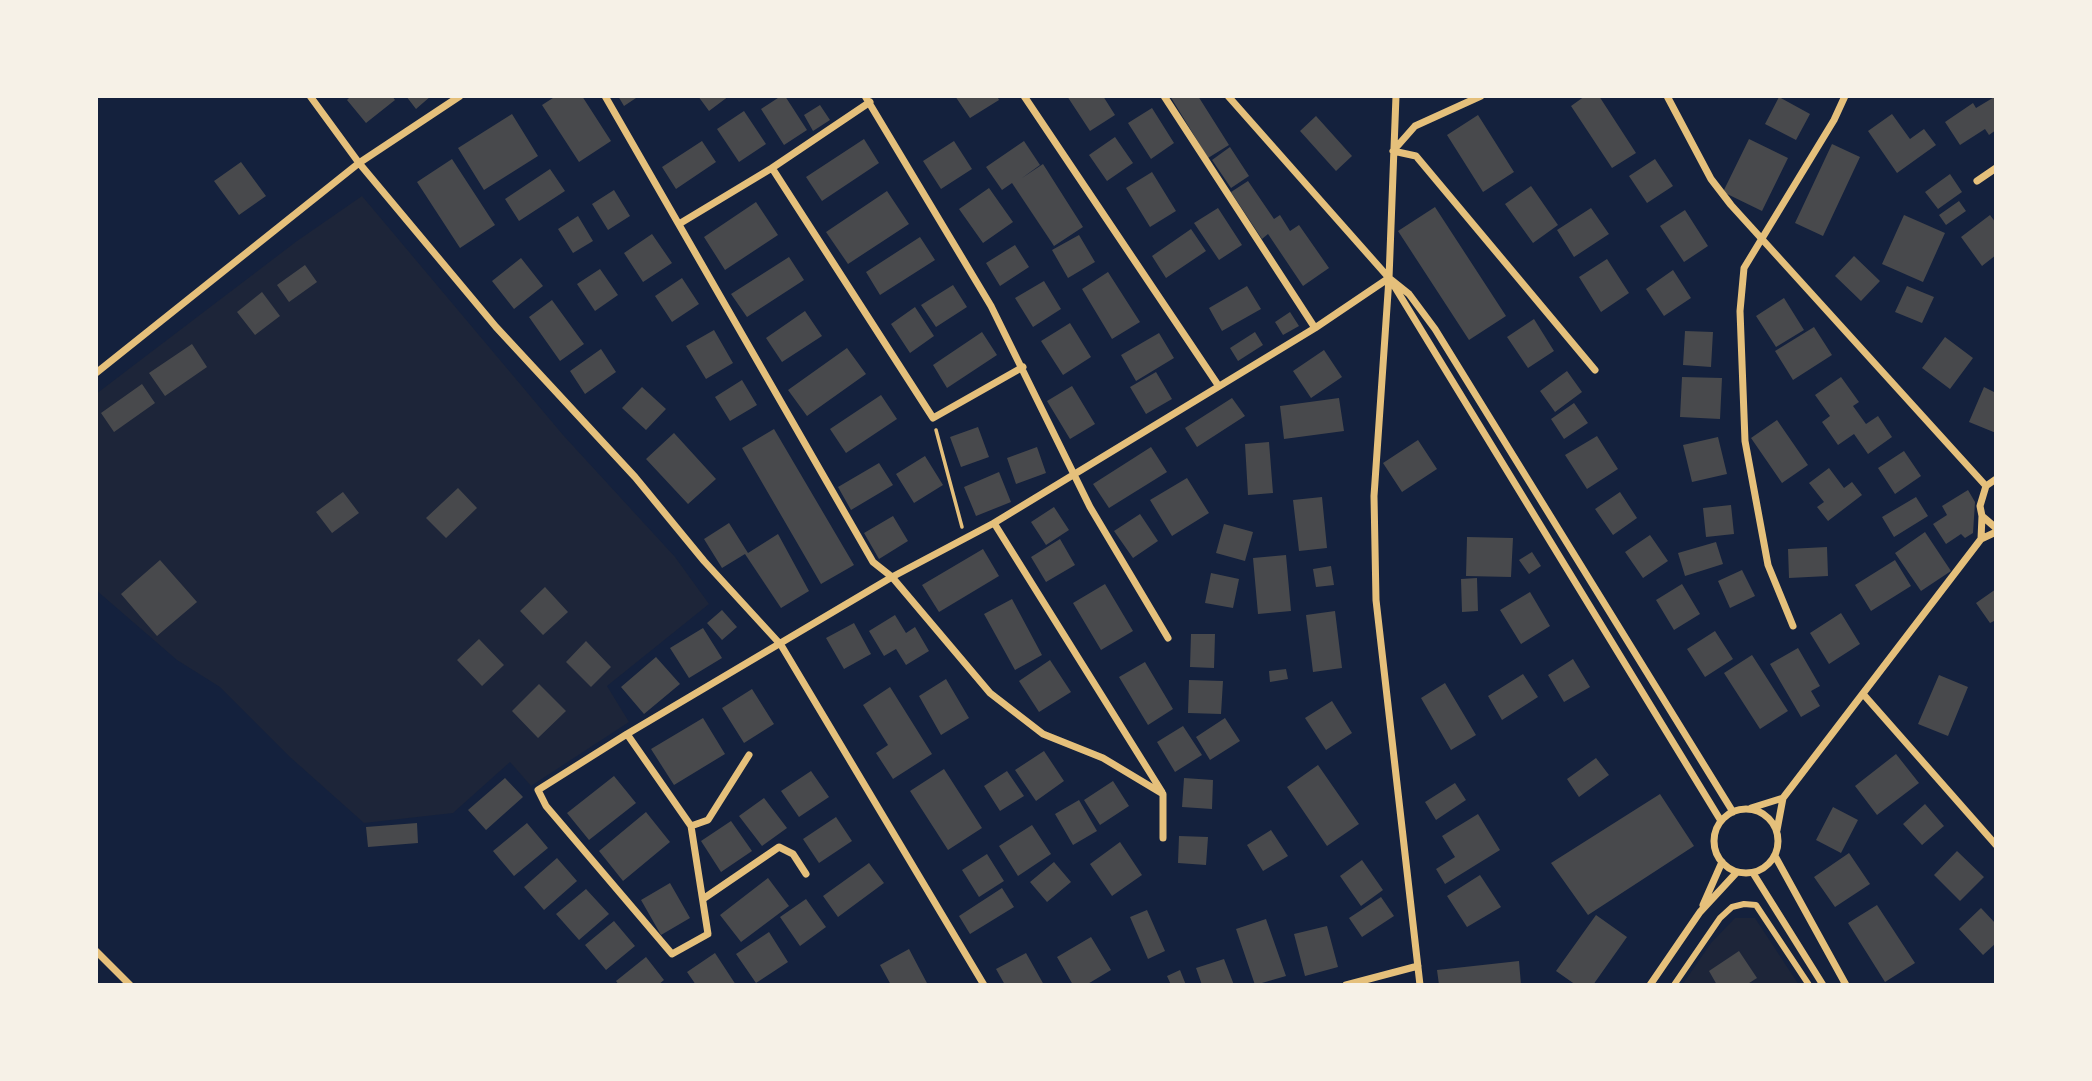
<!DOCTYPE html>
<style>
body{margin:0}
#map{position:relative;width:2092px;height:1081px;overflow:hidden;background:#14213d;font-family:"Open Sans",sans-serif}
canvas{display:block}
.frame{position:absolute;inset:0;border:98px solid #f6f1e7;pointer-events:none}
</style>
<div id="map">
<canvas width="2092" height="1081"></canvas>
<div class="frame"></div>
</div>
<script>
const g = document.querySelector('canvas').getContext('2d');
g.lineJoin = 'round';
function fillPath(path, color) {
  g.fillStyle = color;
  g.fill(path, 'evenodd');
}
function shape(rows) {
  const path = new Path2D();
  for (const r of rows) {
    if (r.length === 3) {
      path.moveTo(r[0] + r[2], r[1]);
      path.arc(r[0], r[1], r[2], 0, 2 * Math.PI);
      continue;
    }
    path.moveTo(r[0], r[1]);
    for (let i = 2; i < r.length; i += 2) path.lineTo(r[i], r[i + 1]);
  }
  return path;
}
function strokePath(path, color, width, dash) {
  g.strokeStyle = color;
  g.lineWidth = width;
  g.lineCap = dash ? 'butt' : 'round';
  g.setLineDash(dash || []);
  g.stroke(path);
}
fillPath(shape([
 [362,196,563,435,675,557,709,604,607,686,629,722,531,786,510,762,453,813,364,823,290,757,220,687,177,660,96,590,96,394,297,241],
 [1735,918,1755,918,1799,985,1682,985,1711,943]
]), '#1d2539');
fillPath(shape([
 [351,96,392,96,395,100,366,123,347,100],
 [406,96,431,96,416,109],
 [556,96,582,96,611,141,579,162,542,105],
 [618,96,639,96,624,106],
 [698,96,729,96,709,111],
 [781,96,785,96,807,130,784,145,761,109],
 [955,96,997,96,999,100,970,118],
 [1067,96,1103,96,1115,115,1090,131],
 [1170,96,1198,96,1229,145,1208,158],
 [1585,96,1599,96,1636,153,1612,168,1571,106],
 [1996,96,1996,130,1989,135,1985,129,1960,145,1945,122,1973,103,1976,108],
 [1779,97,1810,114,1796,140,1765,124],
 [820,105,830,120,813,131,804,115],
 [1152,108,1174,143,1151,159,1128,123],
 [744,111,766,144,739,162,717,129],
 [512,114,538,156,484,190,458,148],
 [1892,114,1910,139,1924,129,1936,145,1897,173,1868,131],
 [1478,115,1514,172,1483,192,1447,135],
 [1316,116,1352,156,1336,171,1300,131],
 [1115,137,1133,163,1107,181,1089,155],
 [864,139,879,163,822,201,806,177],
 [1749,139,1788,158,1762,211,1723,192],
 [702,141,716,162,676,189,662,167],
 [954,141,972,169,941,189,923,161],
 [1024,141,1040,165,1022,178,1043,164,1083,227,1054,246,1012,183,1002,190,986,167],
 [1832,144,1860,157,1823,236,1795,223],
 [1230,147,1249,176,1231,188,1212,160],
 [452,159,495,225,460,248,417,182],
 [1655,159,1673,186,1647,203,1629,176],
 [241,162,266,196,239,215,214,181],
 [550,169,565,191,519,221,505,199],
 [1152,172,1176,211,1150,227,1126,188],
 [1950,174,1962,192,1938,209,1925,192],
 [1248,181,1274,219,1280,215,1290,231,1299,225,1329,268,1303,286,1268,234,1262,239,1231,192],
 [1531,186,1558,225,1533,243,1505,204],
 [989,188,1013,222,983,243,959,209],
 [614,190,630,216,608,230,592,204],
 [887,191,909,224,848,264,826,232],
 [1959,201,1966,211,1946,225,1939,215],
 [756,202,778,235,725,270,704,237],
 [1435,207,1506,316,1469,340,1398,231],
 [1218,208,1242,245,1219,260,1194,223],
 [1591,208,1609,234,1574,257,1557,230],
 [1685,210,1708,246,1684,262,1660,226],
 [1904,215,1945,233,1923,282,1882,264],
 [1990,215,1996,223,1996,255,1982,266,1961,237],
 [578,216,593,241,573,253,558,229],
 [1191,229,1206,251,1166,278,1152,256],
 [652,234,672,263,643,282,624,253],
 [1079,235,1095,262,1068,278,1052,250],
 [920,237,935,260,880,295,866,272],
 [1015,245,1029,267,1000,286,986,263],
 [1854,256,1880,281,1861,301,1835,276],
 [789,257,804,280,747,317,731,294],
 [521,258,543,286,514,309,492,281],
 [1607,259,1629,293,1601,312,1579,277],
 [305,265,317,282,289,302,277,285],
 [600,269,618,295,595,311,577,284],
 [1673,270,1691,298,1664,316,1646,289],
 [1108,272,1140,322,1112,339,1082,289],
 [682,278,699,304,672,322,655,296],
 [1044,281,1061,309,1033,327,1015,298],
 [953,285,967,307,936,327,921,305],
 [1247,286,1261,309,1222,331,1209,308],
 [1907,286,1934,297,1922,323,1895,312],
 [262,292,280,316,255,335,237,312],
 [1784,298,1804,330,1776,347,1756,316],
 [552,300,584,344,560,361,529,317],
 [915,307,934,336,910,353,891,324],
 [805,311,822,336,782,362,766,338],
 [1290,312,1299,326,1283,335,1275,322],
 [1534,319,1554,351,1528,368,1507,337],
 [1070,323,1091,357,1063,375,1041,341],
 [1814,327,1832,355,1793,380,1775,351],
 [714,330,733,363,706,379,686,346],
 [1685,331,1713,332,1711,367,1683,365],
 [982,332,997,355,947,388,933,365],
 [1255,332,1263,345,1238,361,1230,348],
 [1159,333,1174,358,1136,381,1121,355],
 [1945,337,1973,358,1950,389,1922,368],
 [192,344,207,367,165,396,149,373],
 [847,348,866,374,807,416,788,390],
 [601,349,616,372,585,394,570,371],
 [1324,350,1342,377,1311,398,1293,371],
 [1567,371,1582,392,1555,412,1540,391],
 [1156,372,1172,399,1146,414,1130,387],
 [1682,377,1722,378,1720,419,1680,417],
 [1841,377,1859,402,1853,406,1866,424,1878,416,1892,437,1868,454,1854,434,1838,445,1822,422,1830,416,1815,395],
 [742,380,757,405,730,421,715,397],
 [142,384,155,403,114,432,101,413],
 [1072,386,1095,424,1070,439,1047,401],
 [642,387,666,409,646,430,622,408],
 [1984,387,1996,393,1996,433,1969,422],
 [881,395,897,419,846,453,830,429],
 [1232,398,1245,416,1197,447,1185,428],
 [1339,398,1344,431,1284,439,1280,406],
 [1574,403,1588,423,1564,439,1551,419],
 [1777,420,1808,465,1782,483,1751,438],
 [978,427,989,457,961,467,950,437],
 [774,429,854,565,821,584,742,448],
 [674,433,716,479,688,504,646,459],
 [1597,436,1618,469,1587,489,1565,455],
 [1718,437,1727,474,1692,482,1683,445],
 [1418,440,1437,469,1402,492,1383,463],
 [1269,442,1273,493,1248,495,1245,444],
 [1037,447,1046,473,1016,484,1007,458],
 [1151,447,1167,472,1109,508,1093,484],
 [1904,451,1921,476,1895,494,1878,468],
 [925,456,943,485,914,503,896,474],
 [879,463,893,485,851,510,838,487],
 [1829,468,1844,488,1852,482,1862,495,1828,521,1817,507,1824,502,1809,483],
 [999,472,1011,502,976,516,964,487],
 [1187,478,1209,513,1172,536,1150,500],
 [458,488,477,508,446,538,426,518],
 [1968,490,1975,502,1973,533,1965,538,1961,534,1946,544,1933,524,1947,515,1942,506],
 [343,492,359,513,332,533,316,512],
 [1620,492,1637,518,1613,535,1595,509],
 [1322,497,1327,548,1299,551,1293,500],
 [1916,497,1928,516,1894,537,1882,517],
 [1731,505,1734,534,1706,537,1703,508],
 [1054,507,1069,530,1046,545,1031,522],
 [1140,514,1158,541,1133,558,1114,531],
 [893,516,908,541,879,559,864,533],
 [729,523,748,553,778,534,809,591,781,608,745,554,722,568,704,539],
 [1224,524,1253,532,1245,561,1216,553],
 [1925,532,1951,571,1921,591,1895,553],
 [1650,535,1668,561,1643,578,1625,552],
 [1467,537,1513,538,1511,577,1466,576],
 [1060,539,1075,565,1046,582,1031,557],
 [1716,542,1723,564,1685,576,1678,553],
 [1827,547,1828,576,1789,578,1788,549],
 [983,549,999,576,939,612,922,585],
 [1532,552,1541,566,1529,574,1519,560],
 [1286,555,1291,611,1258,614,1253,558],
 [160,560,197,602,157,636,121,594],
 [1895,560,1911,586,1871,611,1855,585],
 [1331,566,1334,585,1316,587,1313,569],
 [1742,570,1755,596,1730,608,1718,581],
 [1211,573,1239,579,1233,608,1205,603],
 [1477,578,1478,611,1462,612,1461,579],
 [1105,584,1133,631,1101,650,1073,603],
 [1682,584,1700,614,1674,630,1656,600],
 [545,587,568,612,543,635,520,611],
 [1996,589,1996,620,1990,623,1976,603],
 [1530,592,1550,626,1521,644,1500,610],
 [1012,599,1042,655,1015,670,984,614],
 [722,610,737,627,722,640,707,623],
 [1335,611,1342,668,1313,672,1306,615],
 [1841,613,1860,644,1829,664,1810,633],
 [895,615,906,633,915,627,929,651,906,665,896,649,884,656,869,631],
 [854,623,871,654,844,669,826,638],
 [703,628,722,658,689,678,670,648],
 [1715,631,1733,659,1705,677,1687,649],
 [1191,634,1215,634,1214,668,1190,667],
 [479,639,504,665,482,686,457,660],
 [586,641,611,667,591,687,566,662],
 [1798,648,1820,686,1811,691,1820,706,1801,717,1770,664],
 [1752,655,1788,711,1760,729,1724,673],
 [656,657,680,684,644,714,621,687],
 [1573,659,1590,687,1564,702,1548,675],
 [1050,660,1071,692,1039,712,1019,681],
 [1145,662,1173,709,1148,725,1119,677],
 [1286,669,1288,679,1270,682,1269,671],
 [1523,674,1538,697,1502,720,1488,696],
 [1939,675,1968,687,1948,736,1918,724],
 [946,679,969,718,941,735,919,696],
 [1189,680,1223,681,1221,714,1188,713],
 [1445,683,1476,735,1451,750,1421,698],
 [539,684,566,711,538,738,512,711],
 [890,687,932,754,893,779,876,753,888,745,863,705],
 [752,689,774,724,744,743,722,708],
 [1332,701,1352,733,1326,750,1305,718],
 [703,718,725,754,674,785,651,749],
 [1225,718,1240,741,1210,760,1196,737],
 [1183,726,1202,755,1175,772,1157,742],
 [1044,751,1064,781,1036,801,1015,770],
 [1896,754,1919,783,1877,815,1855,786],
 [1596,758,1609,775,1579,797,1567,779],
 [1318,765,1359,824,1327,846,1287,787],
 [944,769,982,828,948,850,910,791],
 [811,771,829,797,799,817,781,791],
 [1007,771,1024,796,1000,811,984,786],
 [614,776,636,803,589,840,567,813],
 [505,778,523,797,486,830,468,810],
 [1184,778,1213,780,1212,809,1182,807],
 [1113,781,1129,806,1100,825,1084,800],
 [1455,783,1466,800,1436,820,1425,802],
 [1660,794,1694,846,1588,915,1551,863],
 [764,798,787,828,762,846,739,816],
 [1079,800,1097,831,1073,845,1055,814],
 [1925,804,1944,826,1922,845,1903,824],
 [1833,807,1858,820,1841,853,1816,840],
 [646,812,670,842,623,881,599,851],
 [1478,814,1500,850,1445,884,1436,869,1455,857,1442,836],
 [836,817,852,841,819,863,803,839],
 [731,821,752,851,721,872,701,841],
 [417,823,418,843,368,847,366,827],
 [527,823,548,848,514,876,493,851],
 [1032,825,1051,854,1018,876,999,846],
 [1271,830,1288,856,1263,871,1247,845],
 [1179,836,1208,837,1206,865,1178,863],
 [1120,842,1142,875,1112,896,1090,864],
 [1957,851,1984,877,1960,901,1934,875],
 [1849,853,1870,884,1835,907,1814,877],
 [987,854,1004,881,979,897,962,870],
 [557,858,577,881,544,910,524,887],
 [1362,860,1383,890,1361,906,1340,876],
 [1054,862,1071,882,1047,902,1030,882],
 [869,863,884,883,838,917,823,896],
 [1480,875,1501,907,1467,927,1447,896],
 [768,878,789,906,741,942,720,915],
 [670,883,690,918,661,935,641,900],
 [1002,888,1014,907,970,934,959,916],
 [586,889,609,914,579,940,556,914],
 [1381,897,1394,916,1362,937,1349,918],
 [806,899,826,927,800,946,780,917],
 [1877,905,1915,963,1885,982,1848,923],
 [1981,908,1996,924,1996,943,1983,955,1959,929],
 [1147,910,1165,951,1148,959,1130,917],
 [1596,915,1627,937,1593,985,1576,985,1556,971],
 [1266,919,1286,976,1255,985,1236,929],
 [614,921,635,946,606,970,585,945],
 [1327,926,1338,967,1305,976,1294,934],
 [769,932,788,962,756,983,736,954],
 [1091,937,1111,970,1086,985,1073,985,1057,957],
 [909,949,928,985,891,985,880,965],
 [1739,951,1757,978,1746,985,1717,985,1709,971],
 [715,953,736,985,696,985,687,972],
 [1026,953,1044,985,1005,985,996,969],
 [646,957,664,980,658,985,619,985,616,981],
 [1224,959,1234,985,1202,985,1196,968],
 [1519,961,1521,985,1439,985,1437,970],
 [1180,970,1186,985,1171,985,1167,976]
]), '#48494c');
strokePath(shape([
 [936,430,962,527]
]), '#e5c07b', 3.5);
strokePath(shape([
 [1674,985,1720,918,1732,907,1744,904,1756,905,1809,985]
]), '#e5c07b', 6);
strokePath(shape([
 [310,96,359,163,496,327,635,477,704,561,781,645,984,985],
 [605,96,873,562,892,577,990,693,1043,734,1103,758,1163,794,1163,838],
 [865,96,991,306,1090,507,1168,638],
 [1024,96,1218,385],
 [1164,96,1315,328],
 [1228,96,1389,278,1409,294,1435,329,1733,812],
 [1396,96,1389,278,1374,496,1376,600,1420,985],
 [1481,96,1415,126,1393,151,1416,156,1595,370],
 [1667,96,1711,179,1731,205,1986,486],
 [772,168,933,418,1023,367],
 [1977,181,1996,168],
 [679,224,772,168,870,102],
 [1393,284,1721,821],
 [96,373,359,163,460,96],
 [1996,479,1986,486,1980,506,1982,516,1996,528],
 [994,523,1162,792],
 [1981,539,1982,516],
 [1981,539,1996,532],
 [1793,626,1768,565,1745,441,1740,311,1744,268,1834,120,1845,96],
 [1864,695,1996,845],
 [627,734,691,826,708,934,672,954,546,806,538,790,627,734,892,577,994,523,1315,328,1389,278],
 [1751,808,1783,798],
 [1746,841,32],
 [691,826,708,820,749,755],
 [1777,830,1783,798,1981,539],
 [1775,856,1846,985],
 [1753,873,1823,985],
 [703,899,779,847,793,854,806,874],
 [1703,905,1722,862],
 [96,951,130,985],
 [1346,985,1418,966],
 [1650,985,1700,912,1737,872]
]), '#e5c07b', 7);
</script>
